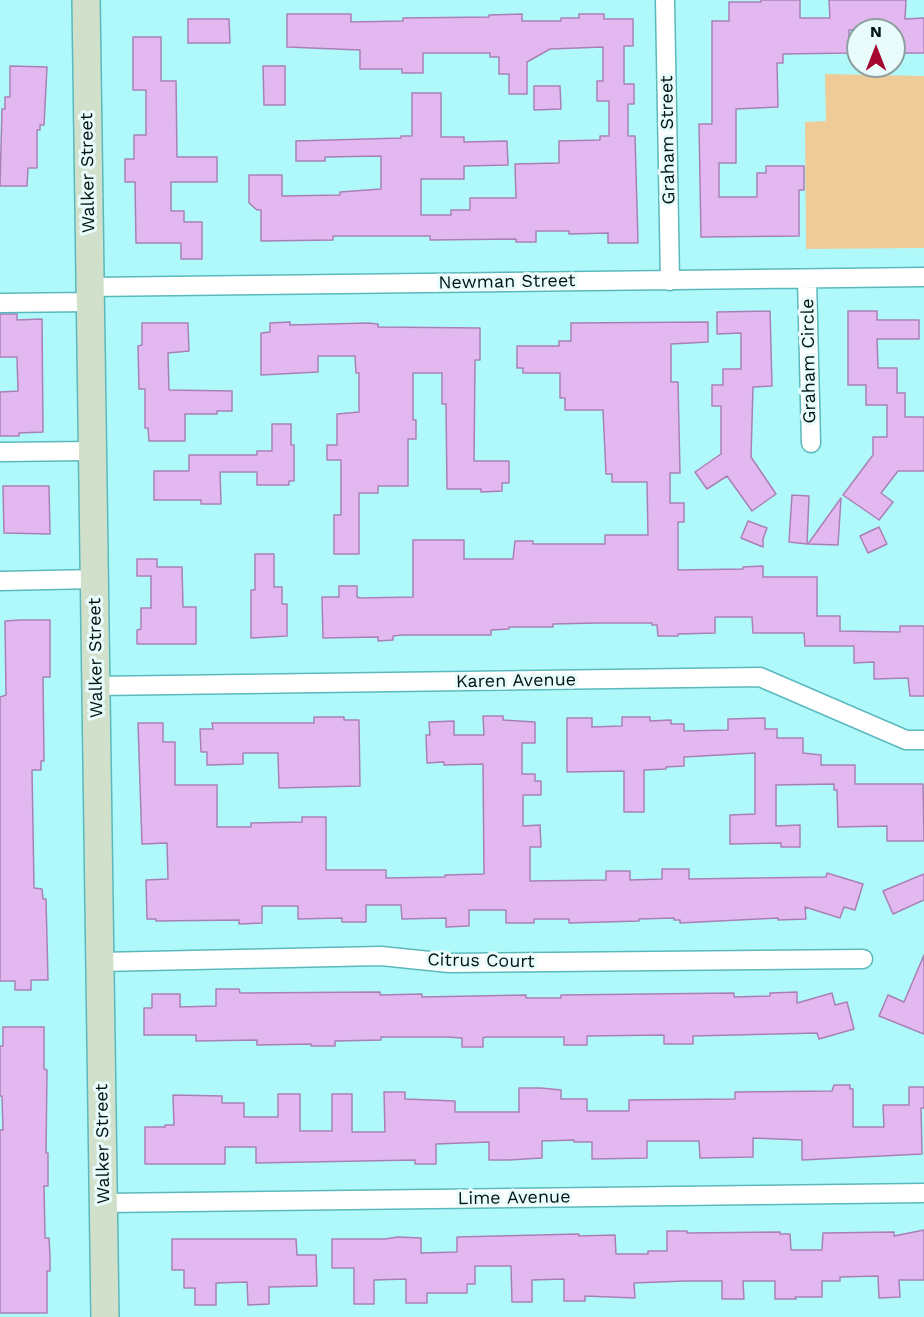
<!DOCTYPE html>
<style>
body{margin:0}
#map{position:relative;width:924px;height:1317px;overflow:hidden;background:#b0f9fb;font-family:"Work Sans",sans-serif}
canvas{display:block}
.north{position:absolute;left:846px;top:18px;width:60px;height:60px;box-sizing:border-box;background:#eafbfb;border:2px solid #8d9f9f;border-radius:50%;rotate:0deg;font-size:16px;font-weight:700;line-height:24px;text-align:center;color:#011414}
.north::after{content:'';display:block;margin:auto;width:21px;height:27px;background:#a4062f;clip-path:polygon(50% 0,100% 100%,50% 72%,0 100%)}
</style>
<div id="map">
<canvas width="924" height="1317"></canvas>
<div class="north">N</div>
</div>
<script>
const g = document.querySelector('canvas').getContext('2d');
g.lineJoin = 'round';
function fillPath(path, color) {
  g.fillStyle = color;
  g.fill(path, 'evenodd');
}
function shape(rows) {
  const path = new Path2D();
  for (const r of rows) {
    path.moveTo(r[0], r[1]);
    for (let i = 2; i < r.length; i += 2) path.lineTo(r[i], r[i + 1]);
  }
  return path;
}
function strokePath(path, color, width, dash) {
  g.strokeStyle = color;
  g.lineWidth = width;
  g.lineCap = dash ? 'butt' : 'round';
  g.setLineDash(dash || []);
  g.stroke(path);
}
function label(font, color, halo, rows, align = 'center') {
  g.font = font + ' "Work Sans",sans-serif';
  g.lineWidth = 6;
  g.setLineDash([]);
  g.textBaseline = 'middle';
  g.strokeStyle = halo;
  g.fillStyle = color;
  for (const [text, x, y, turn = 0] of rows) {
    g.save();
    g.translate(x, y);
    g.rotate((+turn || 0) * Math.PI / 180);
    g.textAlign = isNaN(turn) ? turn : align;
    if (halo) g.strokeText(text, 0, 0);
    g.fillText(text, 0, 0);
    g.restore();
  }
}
fillPath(shape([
 [825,74,924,76,924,248,806,249,805,122,826,121]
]), '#eecb97');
const building = shape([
 [761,0,800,0,800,18,830,18,829,0,906,0,905,19,924,18,924,53,894,53,894,30,849,30,849,53,783,54,783,63,777,63,778,107,736,109,736,163,719,163,719,197,757,197,757,173,766,173,766,166,804,166,804,190,799,190,799,236,701,237,699,124,712,124,712,21,729,21,729,2,761,2,761,0],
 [287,14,351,14,351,22,403,21,403,18,489,17,489,15,522,14,522,21,561,21,561,18,579,18,579,14,604,14,604,19,633,19,633,46,624,46,624,84,634,84,634,104,628,104,628,136,635,136,638,243,608,243,608,233,569,234,569,231,536,231,536,242,516,242,516,239,430,240,430,236,333,236,333,240,261,241,261,210,257,210,249,203,249,175,282,175,282,196,340,195,340,192,381,189,381,156,325,157,325,161,296,161,296,141,401,138,401,136,412,136,412,93,441,93,441,137,464,137,464,142,507,141,508,165,464,166,464,179,421,179,421,215,451,215,451,210,470,210,470,198,516,198,515,164,559,163,559,141,600,140,600,136,609,136,609,101,597,101,597,81,603,81,603,47,550,49,527,62,527,94,509,94,509,74,499,74,499,57,490,57,490,53,423,53,423,73,402,73,402,69,360,69,360,50,287,47,287,14],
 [188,19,229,19,230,43,188,43,188,19],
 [133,37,161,37,161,81,176,81,177,157,217,157,217,182,171,182,171,211,184,211,184,222,202,222,202,259,181,259,181,243,136,243,135,182,125,182,125,159,134,159,134,135,146,135,146,90,133,90,133,37],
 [10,66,47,67,44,125,40,125,40,130,37,130,37,168,28,168,27,186,0,186,2,109,5,109,5,97,10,97,10,66],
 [263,66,285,66,285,105,264,105,263,66],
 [534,86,560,86,561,109,534,110,534,86],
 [770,311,772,386,753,387,751,457,776,494,752,511,727,476,707,489,695,472,721,454,721,406,712,406,712,385,723,385,723,369,741,369,741,333,717,334,717,312,770,311],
 [848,311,877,311,877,320,919,320,919,339,877,339,878,368,897,368,897,393,905,393,905,417,924,417,924,471,898,471,881,493,893,502,879,520,843,495,873,455,873,437,887,437,887,405,866,405,866,385,848,385,848,311],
 [0,314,17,314,17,320,42,319,43,432,19,433,19,436,0,436,0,392,18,391,17,357,0,357,0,314],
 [290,322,290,325,368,323,378,324,378,327,480,328,480,360,475,360,474,461,509,461,509,483,502,483,502,491,481,492,481,489,447,489,446,404,442,404,442,373,413,373,413,420,416,420,416,439,408,439,408,486,378,486,378,493,359,493,359,554,334,554,334,515,341,515,341,460,327,460,327,445,337,445,337,414,359,412,359,373,356,373,355,356,318,356,318,372,261,375,261,333,270,332,270,323,290,322],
 [708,322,708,342,671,344,671,382,678,382,680,473,670,473,670,503,684,503,684,522,678,522,678,570,743,569,743,567,763,566,763,577,817,577,817,616,840,616,840,631,900,632,900,626,924,626,924,696,910,696,908,678,874,679,874,662,854,663,854,646,805,646,804,633,753,633,752,617,715,617,715,633,678,634,678,636,658,636,657,625,652,625,652,623,596,623,553,624,553,627,509,627,509,629,491,630,491,635,402,635,393,636,393,640,378,641,378,637,323,638,322,597,339,597,339,586,357,586,357,597,360,598,413,597,413,540,464,540,464,559,513,559,515,541,533,541,533,544,605,544,605,535,648,535,647,482,612,482,612,474,606,474,603,410,565,410,565,398,560,398,560,373,523,373,523,368,517,368,517,346,559,346,559,341,571,341,571,323,708,322],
 [142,323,188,323,189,351,168,353,169,390,232,391,232,411,217,411,217,414,185,414,185,441,149,441,148,428,145,428,145,389,139,389,138,346,142,345,142,323],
 [272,424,291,424,291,445,294,445,294,481,289,481,289,485,257,485,257,472,220,472,221,504,201,504,201,500,154,500,154,471,189,471,189,455,257,455,257,451,272,451,272,424],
 [3,486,49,486,50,534,4,533,3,486],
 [792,495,809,496,807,544,789,542,792,495],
 [841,498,838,545,808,544,841,498],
 [748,521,767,528,763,539,763,547,741,538,748,521],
 [879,527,887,544,868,553,860,536,879,527],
 [255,554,274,554,274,587,282,587,282,604,287,604,287,636,251,638,251,590,255,590,255,554],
 [137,559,157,559,157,567,182,567,183,607,196,607,196,644,137,644,137,630,141,629,141,608,151,608,151,576,137,576,137,559],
 [20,620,50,620,50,677,43,677,44,761,41,761,41,770,32,770,34,888,42,889,43,899,46,899,48,980,31,980,31,990,15,990,15,981,0,981,0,697,6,695,5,621,20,620],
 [483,716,503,716,503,720,535,722,535,743,522,743,522,774,535,774,535,781,541,781,541,795,523,795,523,826,540,825,541,847,530,847,530,881,606,880,606,871,630,871,630,880,662,879,662,869,689,869,689,879,826,877,827,873,863,884,855,910,844,907,840,918,805,907,806,919,778,920,778,918,680,923,680,920,674,920,674,918,639,919,639,921,569,923,569,919,534,919,534,923,506,923,506,910,469,910,469,926,446,927,446,918,402,919,401,905,366,905,366,922,342,922,342,918,298,919,298,906,262,906,262,923,239,924,239,920,156,921,156,919,147,919,146,880,168,879,167,843,142,844,138,723,163,723,163,742,175,742,175,785,217,785,217,827,251,827,251,823,302,822,302,817,326,817,326,870,386,870,386,878,445,877,445,875,484,874,483,764,444,765,444,762,427,763,426,735,430,735,429,722,454,721,454,735,484,735,483,716],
 [314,717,344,717,344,720,359,720,360,786,279,788,278,753,243,753,243,764,207,765,207,752,201,752,200,729,213,729,212,723,314,723,314,717],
 [622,717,650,717,650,721,671,720,671,724,684,724,684,731,728,730,728,719,765,718,765,729,777,729,777,738,803,738,803,753,821,755,821,765,855,765,855,784,923,784,924,841,887,841,887,826,838,827,837,790,834,790,834,784,776,785,776,826,800,825,800,847,781,847,781,843,730,844,730,815,755,814,755,753,684,757,684,766,666,767,666,769,644,770,644,812,624,812,624,771,567,772,567,718,592,718,592,727,622,726,622,717],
 [924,874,924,900,893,914,883,891,924,874],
 [924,955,924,1034,879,1016,888,995,904,1002,924,955],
 [216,989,239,989,240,993,380,992,380,995,422,994,422,997,526,995,526,998,561,998,561,995,734,993,734,997,770,996,770,993,797,992,797,1003,832,993,835,1005,847,1002,854,1029,819,1039,817,1033,693,1036,693,1044,664,1044,664,1035,587,1036,587,1045,564,1045,564,1037,485,1037,483,1038,483,1047,462,1047,462,1038,447,1037,381,1037,381,1040,335,1041,335,1046,311,1046,311,1044,257,1045,257,1040,196,1041,196,1035,144,1035,144,1008,152,1008,152,994,180,994,180,1007,216,1006,216,989],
 [3,1027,44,1027,44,1069,47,1070,46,1153,48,1153,48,1186,44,1186,45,1238,49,1238,50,1257,50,1271,47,1271,47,1313,0,1313,0,1130,3,1130,2,1096,0,1096,0,1046,3,1046,3,1027],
 [834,1085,850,1085,850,1089,853,1089,853,1127,884,1127,883,1105,909,1105,909,1087,924,1087,924,1108,921,1108,922,1154,802,1160,802,1140,753,1138,753,1157,700,1158,699,1141,647,1141,647,1158,592,1159,592,1142,574,1142,574,1140,542,1141,542,1158,509,1160,489,1160,489,1142,436,1144,436,1164,415,1164,415,1160,256,1163,256,1147,225,1147,225,1164,145,1164,145,1127,165,1127,165,1125,174,1125,173,1095,222,1096,222,1103,244,1103,244,1117,278,1117,278,1094,300,1094,300,1131,332,1131,332,1094,352,1094,352,1132,385,1132,384,1092,405,1092,405,1099,455,1101,455,1112,519,1112,519,1088,541,1088,561,1090,561,1099,587,1099,587,1111,629,1111,629,1100,735,1099,735,1092,832,1091,834,1085],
 [924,1230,924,1280,899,1280,900,1297,879,1298,878,1276,840,1277,840,1281,822,1281,822,1297,795,1297,796,1299,775,1299,775,1281,743,1281,744,1299,722,1299,722,1281,685,1281,634,1283,635,1298,585,1296,585,1301,564,1301,564,1279,532,1280,532,1302,512,1302,511,1266,475,1266,475,1284,467,1284,467,1293,427,1293,427,1303,406,1303,406,1279,374,1280,374,1304,354,1304,354,1268,332,1268,332,1239,385,1239,398,1237,421,1238,421,1253,457,1252,457,1237,579,1234,579,1236,615,1235,616,1254,648,1254,648,1251,667,1251,667,1231,687,1231,687,1233,780,1232,780,1234,790,1234,791,1250,822,1250,823,1233,894,1232,894,1236,924,1230],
 [172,1239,296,1239,297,1255,316,1255,317,1286,269,1287,269,1304,248,1305,247,1282,216,1283,216,1305,195,1305,195,1288,184,1288,184,1270,172,1270,172,1239]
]);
fillPath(building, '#e3b8f1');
strokePath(building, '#a980b6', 1.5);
const street = shape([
 [665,0,670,281],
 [807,279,811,443],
 [90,287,924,277],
 [0,303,90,302],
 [0,452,91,451],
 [0,581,95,579],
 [96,686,760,677,906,740,924,740],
 [100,962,381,956,449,963,863,959],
 [104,1203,924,1193]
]);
const secondary = shape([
 [86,0,105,1317]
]);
strokePath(street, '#5ab9bc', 21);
strokePath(secondary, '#5ab9bc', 30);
strokePath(street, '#fff', 18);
strokePath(secondary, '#d1e0cb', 27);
label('18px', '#011414', '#eafbfb', [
 ["Graham Street",668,140,-91],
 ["Walker Street",88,173,-91],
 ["Newman Street",507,282,-1],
 ["Graham Circle",809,361,-91],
 ["Walker Street",96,658,-91],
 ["Karen Avenue",516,681,-1],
 ["Citrus Court",481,961,1],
 ["Walker Street",103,1144,-91],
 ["Lime Avenue",514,1198,-1]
]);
</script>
